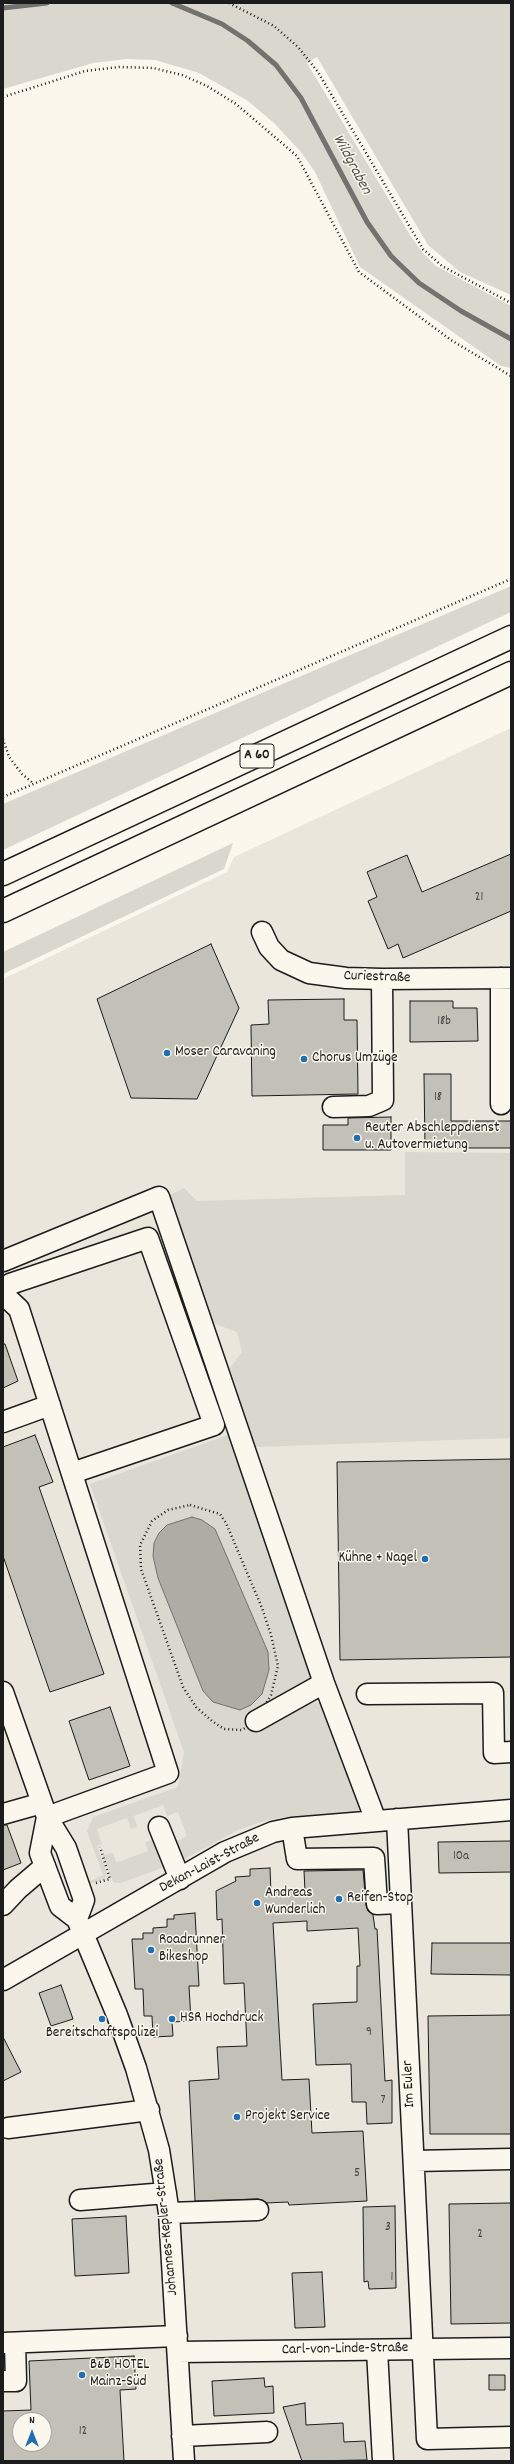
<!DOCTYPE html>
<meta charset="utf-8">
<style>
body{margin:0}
#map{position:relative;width:514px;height:2464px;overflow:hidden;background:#fbf7ec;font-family:Dekko,sans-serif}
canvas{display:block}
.frame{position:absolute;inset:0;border:4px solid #1c1c1c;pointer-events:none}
.north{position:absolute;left:12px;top:2412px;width:40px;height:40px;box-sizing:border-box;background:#fbf7ec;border:1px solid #a29f99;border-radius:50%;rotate:0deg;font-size:11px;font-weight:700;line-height:16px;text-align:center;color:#1c1c1c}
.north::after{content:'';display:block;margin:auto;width:14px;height:18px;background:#1f6fb2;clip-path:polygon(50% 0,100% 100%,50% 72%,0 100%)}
</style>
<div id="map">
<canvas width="514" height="2464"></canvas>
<div class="frame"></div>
<div class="north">N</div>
</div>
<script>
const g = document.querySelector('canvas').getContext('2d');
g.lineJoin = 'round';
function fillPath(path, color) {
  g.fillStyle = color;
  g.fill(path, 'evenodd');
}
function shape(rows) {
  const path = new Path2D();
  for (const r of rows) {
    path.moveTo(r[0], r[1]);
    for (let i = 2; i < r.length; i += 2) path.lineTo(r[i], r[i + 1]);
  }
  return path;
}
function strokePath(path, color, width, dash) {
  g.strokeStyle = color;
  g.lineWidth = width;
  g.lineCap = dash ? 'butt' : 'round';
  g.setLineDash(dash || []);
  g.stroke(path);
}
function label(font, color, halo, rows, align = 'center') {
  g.font = font + ' Dekko,sans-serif';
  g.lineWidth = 3;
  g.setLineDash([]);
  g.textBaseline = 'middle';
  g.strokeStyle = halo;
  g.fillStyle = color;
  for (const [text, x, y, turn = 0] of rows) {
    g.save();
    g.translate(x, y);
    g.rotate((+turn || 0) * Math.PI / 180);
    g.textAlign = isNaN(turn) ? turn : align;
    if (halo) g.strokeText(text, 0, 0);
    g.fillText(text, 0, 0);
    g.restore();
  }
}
fillPath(shape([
 [511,728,511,2461,3,2461,3,979,227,872,234,857],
 [20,2420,44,2420,44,2444,20,2444]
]), '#eae6dc');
fillPath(shape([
 [3,3,511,3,511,295,460,272,428,245,317,57,307,63,412,238,423,253,436,266,511,306,511,368,501,366,360,267,315,172,301,152,274,123,248,101,199,73,155,60,126,59,93,63,3,89],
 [511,586,511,612,3,850,3,804],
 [233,843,224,869,3,974,3,952],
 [405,1152,511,1153,511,1438,255,1447,230,1368,242,1352,237,1332,213,1323,168,1196,184,1188,197,1201,405,1195],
 [236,1432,318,1682,275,1714,322,1701,363,1809,350,1813,283,1817,261,1822,238,1830,179,1862,173,1843,187,1836,178,1812,167,1816,163,1805,134,1816,137,1827,131,1829,127,1818,97,1829,102,1844,97,1846,107,1874,105,1879,86,1885,86,1883,103,1875,87,1831,93,1817,178,1787,184,1752,90,1484],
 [154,1839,167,1866,121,1883,113,1882,103,1855,113,1853,116,1862,121,1861,148,1851,145,1842]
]), '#dad7ce');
const water = shape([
 [192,1517,202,1520,215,1529,268,1652,269,1670,262,1694,251,1705,240,1710,213,1702,203,1691,158,1578,153,1556,154,1543,159,1533,167,1525,192,1517]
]);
fillPath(water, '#afaca5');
strokePath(water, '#74726e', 1);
strokePath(shape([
 [172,3,222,24,248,41,276,65,301,98,367,222,391,256,419,283,461,311,511,339],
 [3,8,47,3]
]), '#74726e', 5);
const building = shape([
 [511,854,511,911,403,958,398,944,388,949,368,901,377,897,367,872,407,855,422,892,511,854],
 [211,944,239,1008,197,1099,131,1098,97,999,211,944],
 [344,999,344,1020,357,1020,358,1094,252,1096,251,1025,269,1024,268,1000,344,999],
 [410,1001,453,1001,453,1008,477,1008,478,1041,410,1042,410,1001],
 [424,1074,451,1074,451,1121,511,1121,511,1148,425,1148,424,1074],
 [391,1117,391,1150,323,1150,323,1125,348,1125,348,1118,391,1117],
 [3,1344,5,1344,18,1381,3,1388,3,1344],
 [35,1435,53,1482,39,1487,104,1674,50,1692,3,1556,3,1447,35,1435],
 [511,1459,511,1657,340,1660,337,1462,511,1459],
 [110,1707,130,1766,89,1780,69,1721,110,1707],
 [3,1825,7,1825,21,1863,3,1870,3,1825],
 [511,1841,511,1872,439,1873,438,1842,511,1841],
 [270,1868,271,1893,305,1891,304,1871,363,1870,366,1905,368,1911,373,1915,375,1929,377,1929,385,2081,392,2080,392,2123,367,2124,366,2102,352,2102,351,2064,316,2065,313,2004,357,2002,357,1966,360,1966,358,1928,307,1931,307,1921,273,1923,282,2080,309,2079,312,2133,363,2131,367,2201,289,2205,288,2202,266,2203,258,2199,195,2201,189,2081,219,2079,217,2047,247,2046,244,1983,224,1984,222,1919,217,1920,216,1891,236,1881,235,1877,250,1876,250,1869,270,1868],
 [195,1913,199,1986,189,1986,191,2021,172,2022,173,2036,153,2037,152,2016,144,2016,143,1989,135,1989,132,1939,143,1939,143,1933,153,1933,153,1928,167,1927,167,1919,174,1919,174,1915,195,1913],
 [432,1943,511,1943,511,1975,431,1974,432,1943],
 [61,1985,73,2019,51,2026,39,1993,61,1985],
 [511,2015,511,2134,430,2134,428,2016,511,2015],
 [3,2037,21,2072,3,2081,3,2037],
 [511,2203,511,2323,451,2324,449,2204,511,2203],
 [395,2206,396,2288,369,2289,368,2281,364,2282,363,2207,395,2206],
 [126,2216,129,2273,75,2276,72,2219,126,2216],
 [322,2272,325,2327,295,2328,292,2273,322,2272],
 [134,2356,136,2389,120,2390,124,2461,3,2461,3,2411,31,2410,29,2361,134,2356],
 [20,2420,44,2420,44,2444,20,2444,20,2420],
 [489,2375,505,2375,505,2390,489,2390,489,2375],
 [264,2378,265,2387,273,2386,274,2413,214,2416,212,2381,264,2378],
 [305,2403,306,2425,343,2423,344,2442,365,2441,367,2460,302,2461,283,2407,305,2403]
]);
fillPath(building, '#c3c0b8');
strokePath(building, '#1c1c1c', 1);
const minor = shape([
 [262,932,269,947,281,960,309,973,346,978,382,979,511,978],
 [501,1104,501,978],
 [333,1107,369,1106,383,1100,382,979],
 [3,1261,159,1197,324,1683,376,1821],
 [3,1294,19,1309,168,1773,47,1817,66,1848,84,1900,77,1919,117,2015,136,2068,159,2150,169,2213,184,2461],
 [4,1294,10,1284,148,1238,214,1425,72,1473],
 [3,1422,50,1405],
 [3,1692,47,1817,40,1853,60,1906,77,1919],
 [367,1694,493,1693,494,1753,511,1752],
 [256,1721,324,1683],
 [3,1814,42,1803],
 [397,1819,427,2439,511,2437],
 [159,1827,180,1879],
 [292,1828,297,1859,374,1858,377,1904,401,1903],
 [3,1905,18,1889,45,1866],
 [3,1980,225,1852,273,1832,292,1828,511,1810],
 [8,2128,149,2110],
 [414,2161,511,2159],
 [80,2200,166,2193],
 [169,2213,258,2210],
 [3,2343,177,2336],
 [377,2350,383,2461],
 [178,2352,511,2348],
 [3,2381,16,2381,15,2343],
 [182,2436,267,2432]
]);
const highway = shape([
 [3,874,511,637],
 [3,911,511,673]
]);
strokePath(minor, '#1c1c1c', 23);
strokePath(highway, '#1c1c1c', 25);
strokePath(shape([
 [229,3,274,26,298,47,318,72,423,249,442,266,511,303],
 [3,97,85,71,119,67,153,68,182,75,207,86,236,104,297,156,359,272,451,340,511,376],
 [3,739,9,757,22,774,33,783],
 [3,797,511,579],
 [190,1505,220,1514,226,1523,262,1608,271,1635,278,1666,271,1695,256,1721,242,1730,224,1729,212,1721,196,1707,183,1687,141,1569,140,1545,152,1521,168,1510,190,1505],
 [96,1883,110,1879,100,1847]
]), '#1c1c1c', 2.5, [1, 3]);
strokePath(minor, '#fbf7ec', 20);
strokePath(highway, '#fbf7ec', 22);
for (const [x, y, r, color] of [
 [167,1053,4,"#1f6fb2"],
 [304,1059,4,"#1f6fb2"],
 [357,1138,4,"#1f6fb2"],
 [425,1559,4,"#1f6fb2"],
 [339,1899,4,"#1f6fb2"],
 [257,1903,4,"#1f6fb2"],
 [151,1950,4,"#1f6fb2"],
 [102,2019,4,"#1f6fb2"],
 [172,2019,4,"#1f6fb2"],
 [237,2117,4,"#1f6fb2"],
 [82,2375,4,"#1f6fb2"]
]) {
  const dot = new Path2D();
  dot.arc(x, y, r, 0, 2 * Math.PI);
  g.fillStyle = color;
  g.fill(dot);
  strokePath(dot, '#fbf7ec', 1.5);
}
label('13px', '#464543', null, [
 ["21",479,898],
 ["18b",444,1022],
 ["18",438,1098],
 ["10a",461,1857],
 ["9",369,2033],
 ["7",383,2101],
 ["5",357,2174],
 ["3",388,2228],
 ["2",480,2235],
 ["1",392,2278],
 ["12",83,2432]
]);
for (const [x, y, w] of [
 [257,756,34]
]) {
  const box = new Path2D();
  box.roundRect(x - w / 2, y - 12, w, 24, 3);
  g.fillStyle = '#fbf7ec';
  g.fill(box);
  strokePath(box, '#1c1c1c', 1);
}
label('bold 14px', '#1c1c1c', null, [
 ["A 60",257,756]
]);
label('15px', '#1c1c1c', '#fbf7ec', [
 ["Curiestraße",377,978,2],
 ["Dekan-Laist-Straße",210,1864,-28],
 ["Im Euler",410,2084,-93],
 ["Johannes-Kepler-Straße",167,2227,-96],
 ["Carl-von-Linde-Straße",345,2350,-1]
]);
label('15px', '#1c1c1c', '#fbf7ec', [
 ["Moser Caravaning",175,1053],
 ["Chorus Umzüge",312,1059],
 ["Reuter Abschleppdienst",365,1129],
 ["u. Autovermietung",365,1146],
 ["Kühne + Nagel",417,1559,"right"],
 ["Andreas",265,1894],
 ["Wunderlich",265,1911],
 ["Reifen-Stop",347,1899],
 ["Roadrunner",159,1941],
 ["Bikeshop",159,1958],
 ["HSR Hochdruck",180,2019],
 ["Bereitschaftspolizei",102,2034,"center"],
 ["Projekt Service",245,2117],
 ["B&B HOTEL",90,2366],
 ["Mainz-Süd",90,2383]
], 'left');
label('italic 16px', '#575653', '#fbf7ec', [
 ["Wildgraben",351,165,62]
]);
</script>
